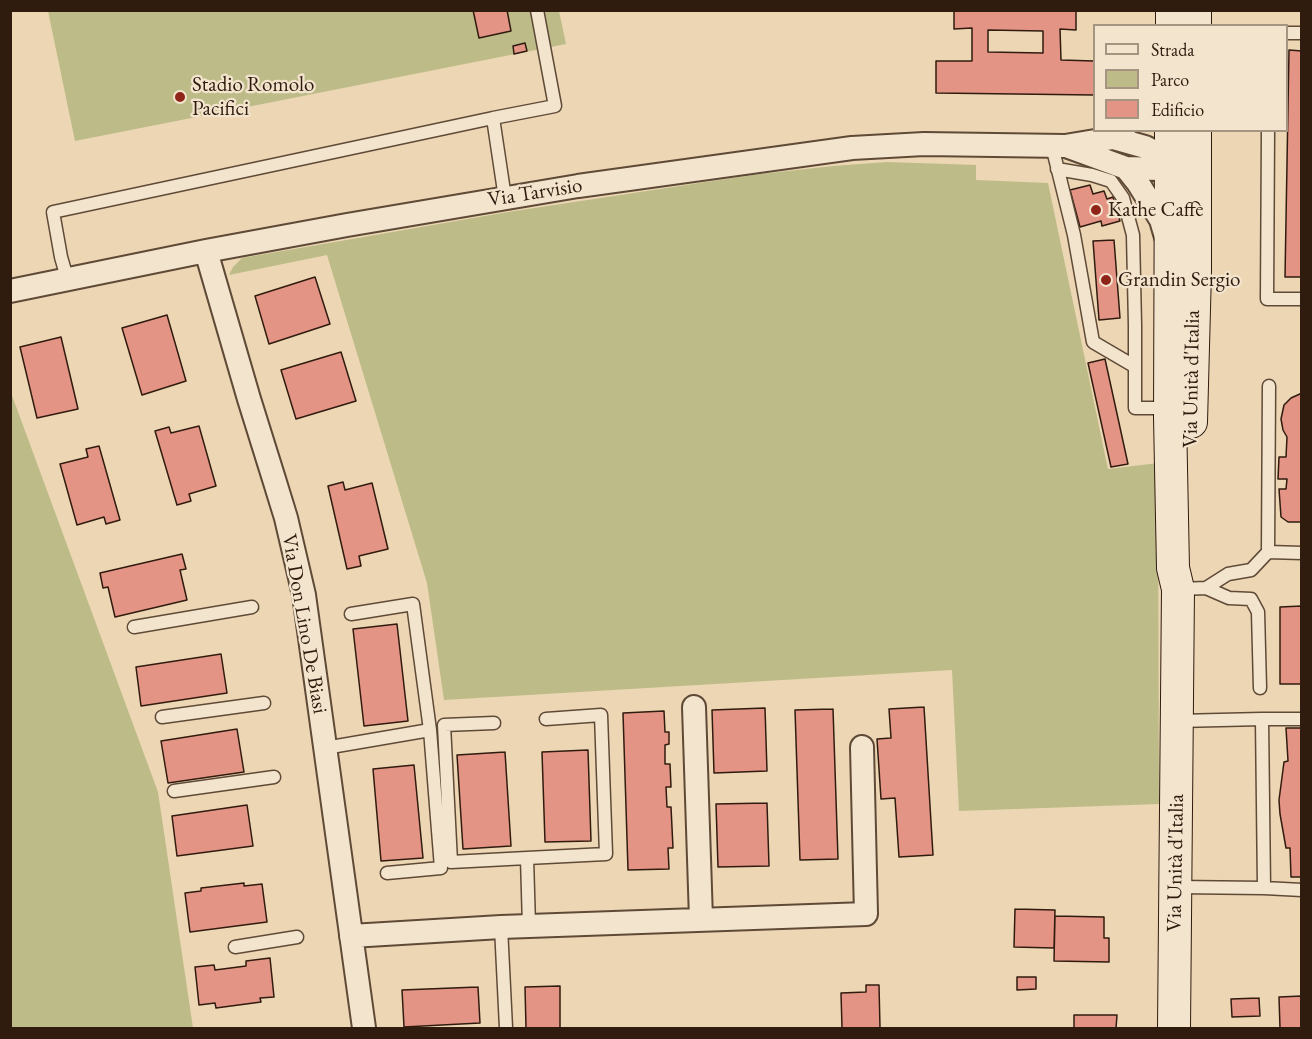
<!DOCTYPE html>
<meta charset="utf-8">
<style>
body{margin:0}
#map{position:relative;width:1312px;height:1039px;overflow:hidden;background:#edd6b3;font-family:"EB Garamond",serif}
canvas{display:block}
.frame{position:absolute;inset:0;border:12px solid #301b0f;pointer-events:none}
.legend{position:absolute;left:1093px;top:24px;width:195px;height:108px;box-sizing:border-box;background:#f3e4ce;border:2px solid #a59482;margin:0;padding:8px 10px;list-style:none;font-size:18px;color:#301b0f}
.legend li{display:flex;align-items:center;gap:12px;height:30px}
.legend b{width:30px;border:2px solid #a59482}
</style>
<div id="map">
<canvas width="1312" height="1039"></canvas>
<div class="frame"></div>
<ul class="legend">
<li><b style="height:8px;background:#f3e4ce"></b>Strada</li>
<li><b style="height:16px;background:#bdbc89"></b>Parco</li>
<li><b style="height:16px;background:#e49485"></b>Edificio</li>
</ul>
</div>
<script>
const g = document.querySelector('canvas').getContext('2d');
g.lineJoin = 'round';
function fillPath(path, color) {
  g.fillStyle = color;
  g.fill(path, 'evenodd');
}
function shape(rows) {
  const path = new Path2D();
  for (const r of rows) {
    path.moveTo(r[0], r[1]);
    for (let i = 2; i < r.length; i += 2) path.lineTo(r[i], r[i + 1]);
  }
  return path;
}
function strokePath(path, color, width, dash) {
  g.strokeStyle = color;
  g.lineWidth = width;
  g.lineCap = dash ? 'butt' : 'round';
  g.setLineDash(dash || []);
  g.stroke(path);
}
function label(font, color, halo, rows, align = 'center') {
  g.font = font + ' "EB Garamond",serif';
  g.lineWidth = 4.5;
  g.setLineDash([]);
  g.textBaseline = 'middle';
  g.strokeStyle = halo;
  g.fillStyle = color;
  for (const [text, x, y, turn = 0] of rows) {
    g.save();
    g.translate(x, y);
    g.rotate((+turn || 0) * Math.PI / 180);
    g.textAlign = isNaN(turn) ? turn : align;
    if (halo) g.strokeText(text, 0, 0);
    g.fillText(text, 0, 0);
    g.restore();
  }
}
fillPath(shape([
 [48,11,559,11,566,44,75,141],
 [887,162,976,165,976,180,1048,183,1108,469,1158,463,1159,804,959,811,952,670,444,700,427,583,327,255,229,275,233,267,242,258,508,212,752,175,833,166],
 [10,390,158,792,193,1028,11,1028]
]), '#bdbc89');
const building = shape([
 [473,10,507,10,511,31,479,38,473,10],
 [954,10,1076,10,1076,30,1060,29,1061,60,1094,61,1094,95,936,93,936,61,972,61,972,28,954,29,954,10],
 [988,30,1043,31,1043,53,988,52,988,30],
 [525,43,527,51,514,54,513,46,525,43],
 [1289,50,1302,51,1302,277,1285,277,1289,50],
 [1090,185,1093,194,1104,191,1107,199,1113,197,1120,221,1102,226,1101,221,1080,227,1070,190,1090,185],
 [1114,240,1120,318,1099,320,1093,241,1114,240],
 [315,277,330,324,269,344,255,296,315,277],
 [167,315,186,381,142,395,122,328,167,315],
 [61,337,78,409,37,418,20,347,61,337],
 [341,352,356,401,296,419,281,370,341,352],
 [1105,359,1128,464,1111,467,1088,363,1105,359],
 [1302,393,1302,522,1288,522,1281,517,1279,489,1286,489,1287,479,1278,479,1279,457,1286,457,1287,437,1283,430,1281,419,1284,405,1291,398,1302,393],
 [199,426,216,486,189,494,191,501,177,505,155,431,169,427,171,433,199,426],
 [99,446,120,520,106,524,104,517,77,525,60,464,88,457,86,449,99,446],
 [343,482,345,490,372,483,388,549,359,556,361,566,347,569,328,486,343,482],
 [182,554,186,569,180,570,187,600,115,617,108,587,103,588,100,573,182,554],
 [1302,606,1302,684,1280,684,1280,607,1302,606],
 [397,624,408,721,364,726,353,629,397,624],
 [221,654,227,693,141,706,136,667,221,654],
 [924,707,933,855,899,857,895,798,881,799,877,739,891,738,889,709,924,707],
 [765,708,767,771,714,773,712,710,765,708],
 [833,709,838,859,800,860,795,710,833,709],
 [664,711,665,732,669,732,669,744,665,745,665,764,670,764,671,787,666,787,667,807,671,807,673,848,668,848,669,869,628,870,623,713,664,711],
 [1286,728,1302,728,1302,877,1291,877,1290,848,1286,848,1280,814,1279,800,1284,762,1288,761,1286,728],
 [237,729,244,772,168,783,161,741,237,729],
 [588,750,591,841,545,842,542,752,588,750],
 [505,752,511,846,463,849,457,755,505,752],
 [414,765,423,858,381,861,373,769,414,765],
 [767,803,769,866,718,867,716,804,767,803],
 [247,805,253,846,177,856,172,816,247,805],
 [244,883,244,886,262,884,267,922,190,932,185,893,201,891,201,888,244,883],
 [1015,909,1055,910,1054,948,1014,947,1015,909],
 [1055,916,1104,917,1104,938,1109,938,1109,962,1054,961,1055,916],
 [270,958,274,997,260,998,261,1002,216,1008,215,1003,199,1005,195,967,214,965,215,970,246,966,246,961,270,958],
 [1017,977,1036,977,1036,989,1017,990,1017,977],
 [866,985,879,985,880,1028,842,1028,841,993,866,992,866,985],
 [560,986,560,1028,526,1028,525,987,560,986],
 [478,987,480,1023,404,1027,402,990,478,987],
 [1302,996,1302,1028,1280,1028,1279,997,1302,996],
 [1259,998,1260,1016,1232,1017,1231,999,1259,998],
 [1074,1015,1117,1015,1116,1028,1074,1028,1074,1015]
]);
fillPath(building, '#e49485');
strokePath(building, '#301b0f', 1.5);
const service = shape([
 [1286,33,1302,33],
 [493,118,555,106,537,10],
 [1268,130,1267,299,1302,299],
 [1052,146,1074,235,1093,342,1134,366],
 [1057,169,1092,175,1111,181,1123,198,1133,235,1135,325,1135,408,1170,408],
 [67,278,61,257,53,212,493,118,505,198],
 [1268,552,1269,386],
 [1206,588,1228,574,1251,570,1268,552,1302,553],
 [1180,589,1206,588,1229,598,1251,599,1258,612,1260,688],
 [134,627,252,607],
 [162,717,264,703],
 [1262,719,1302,719],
 [494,723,444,725,451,862,527,858,529,926],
 [325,748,430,730,413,604,351,614],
 [174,791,274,777],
 [527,858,606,854,601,715,546,719],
 [387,873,441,868,430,730],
 [1177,887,1264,888,1262,719,1178,721],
 [1264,888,1302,890],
 [501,927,506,1028],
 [235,947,297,937]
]);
const minor = shape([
 [1113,138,1145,147,1181,165],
 [1066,146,1126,168,1138,183,1161,220,1166,237],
 [1126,168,1159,169,1183,159],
 [206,251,249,399,274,479,286,518,304,595,364,1028],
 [10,291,206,251,347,225,578,186,852,148,924,144,1065,146,1113,138,1124,130],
 [694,707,701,919],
 [351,936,501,927,866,914,862,747]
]);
const secondary = shape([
 [1172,26,1172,10],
 [1195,26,1195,10],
 [1171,130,1170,417,1173,568,1178,589,1174,1028],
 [1191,422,1195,271,1195,130]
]);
strokePath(service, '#5f4a38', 15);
strokePath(minor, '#5f4a38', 26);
strokePath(secondary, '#301b0f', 34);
strokePath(service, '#f3e4ce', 12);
strokePath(minor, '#f3e4ce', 22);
strokePath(secondary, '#f3e4ce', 32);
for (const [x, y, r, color] of [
 [180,97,6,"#8f2418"],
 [1096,210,6,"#8f2418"],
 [1106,280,6,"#8f2418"]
]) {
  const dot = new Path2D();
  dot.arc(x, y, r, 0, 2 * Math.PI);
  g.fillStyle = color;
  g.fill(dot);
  strokePath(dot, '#f3e4ce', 2);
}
label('21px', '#301b0f', '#f3e4ce', [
 ["Stadio Romolo",192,85],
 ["Pacifici",192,109],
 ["Kathe Caffè",1108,210],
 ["Grandin Sergio",1118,280]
], 'left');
label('21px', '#301b0f', '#f3e4ce', [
 ["Via Tarvisio",535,193,-9],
 ["Via Unità d'Italia",1192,379,-89],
 ["Via Don Lino De Biasi",304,624,80],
 ["Via Unità d'Italia",1176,863,-89]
]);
</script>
